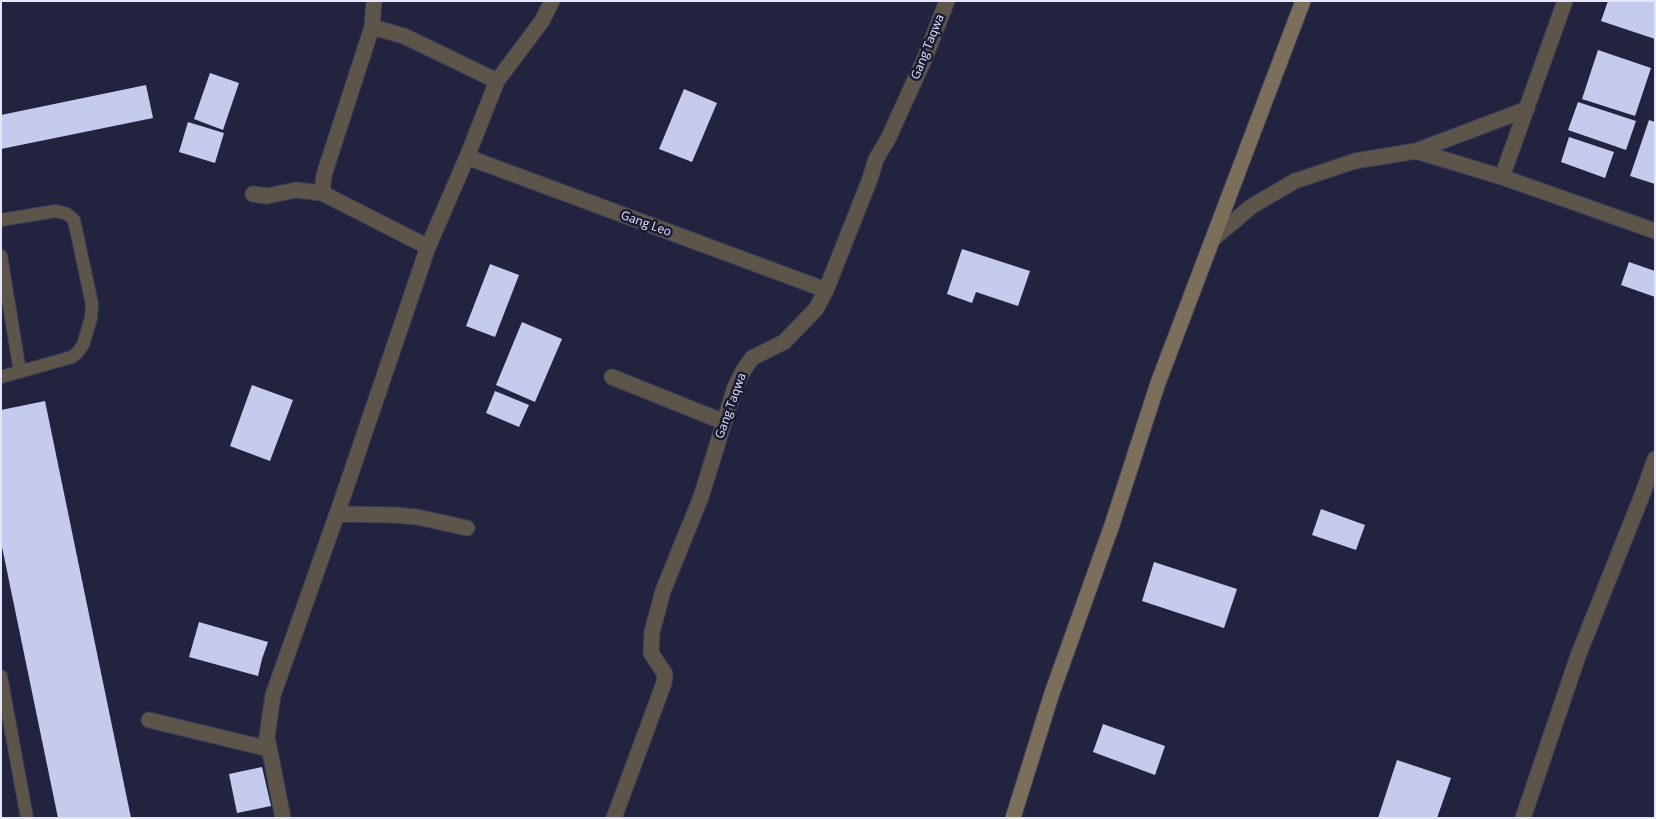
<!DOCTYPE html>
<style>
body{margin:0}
#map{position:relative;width:1656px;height:819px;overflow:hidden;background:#22243f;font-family:"Open Sans",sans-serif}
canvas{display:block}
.frame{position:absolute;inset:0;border:2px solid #e4e7f9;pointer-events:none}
</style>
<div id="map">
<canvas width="1656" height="819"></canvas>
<div class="frame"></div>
</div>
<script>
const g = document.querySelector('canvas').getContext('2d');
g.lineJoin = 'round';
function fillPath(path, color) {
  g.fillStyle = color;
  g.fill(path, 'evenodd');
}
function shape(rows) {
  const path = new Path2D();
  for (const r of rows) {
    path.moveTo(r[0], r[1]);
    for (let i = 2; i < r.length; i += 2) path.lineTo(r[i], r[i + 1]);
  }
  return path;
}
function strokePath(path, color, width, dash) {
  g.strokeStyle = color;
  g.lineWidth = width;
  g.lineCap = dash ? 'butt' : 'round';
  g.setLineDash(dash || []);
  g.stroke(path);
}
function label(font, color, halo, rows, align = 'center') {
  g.font = font + ' "Open Sans",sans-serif';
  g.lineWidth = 5;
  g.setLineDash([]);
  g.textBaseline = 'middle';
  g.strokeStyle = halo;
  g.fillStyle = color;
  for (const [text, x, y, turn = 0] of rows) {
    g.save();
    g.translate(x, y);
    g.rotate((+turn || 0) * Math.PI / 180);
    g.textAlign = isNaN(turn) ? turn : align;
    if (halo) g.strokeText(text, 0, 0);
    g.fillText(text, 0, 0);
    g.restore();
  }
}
fillPath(shape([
 [1608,1,1655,1,1655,39,1601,21],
 [1598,50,1651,68,1635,116,1582,99],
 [210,73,239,83,223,130,194,119],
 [146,85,153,118,1,149,1,115],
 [684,89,717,103,692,162,659,149],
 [1578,102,1636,121,1626,150,1568,130],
 [1649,120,1655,122,1655,184,1630,176],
 [188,122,224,133,215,163,179,152],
 [1569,137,1614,152,1605,178,1561,162],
 [962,249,1030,271,1018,306,976,292,972,303,947,294],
 [1629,262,1655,271,1655,297,1621,285],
 [490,264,519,275,495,337,466,326],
 [522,322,562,339,535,402,496,385],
 [252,385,293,400,270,461,230,446],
 [495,391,529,405,519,427,486,413],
 [45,401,131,818,58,818,1,542,1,410],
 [1321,509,1365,525,1356,550,1312,535],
 [1154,562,1237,589,1224,628,1142,601],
 [199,622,268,642,262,659,258,676,189,657],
 [1103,724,1165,746,1155,775,1093,752],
 [1397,760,1451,778,1437,818,1378,818],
 [262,767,271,806,237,813,229,774]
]), '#c5cbed');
const lane = shape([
 [1,220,56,211,67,214,74,220,92,304,91,318,83,345,78,352,72,357,1,377],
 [1,256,20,372],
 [1,676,27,818]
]);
const street = shape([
 [374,1,372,27,324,175,322,193,428,247],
 [372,27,404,36,497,81],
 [1416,151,1502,177,1655,231],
 [467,157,826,290],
 [1502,177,1565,1],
 [253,194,267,196,296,190,322,193],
 [1213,239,1252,206,1295,181,1355,161,1416,151,1527,109],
 [612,377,724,422],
 [337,514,395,515,417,517,467,528],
 [149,720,269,749],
 [283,818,267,737,273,695,337,514,428,247,467,157,497,81,542,21,552,1],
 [614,818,664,683,665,674,651,653,652,632,663,591,701,497,735,387,743,371,752,358,784,342,816,309,826,290,870,179,876,159,888,139,924,60,947,1],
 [1523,818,1578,656,1641,498,1655,459]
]);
const secondary = shape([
 [1013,818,1052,693,1112,525,1158,383,1303,1]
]);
strokePath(lane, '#3d3f59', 14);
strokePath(street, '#3d3f59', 17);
strokePath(secondary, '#3d3f59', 17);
strokePath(lane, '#5d5549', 12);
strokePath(street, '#5d5549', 15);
strokePath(secondary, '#7b6f5b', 15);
label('12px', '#e4e7f9', '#181b34', [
 ["Gang Taqwa",928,47,-68],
 ["Gang Leo",646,224,20],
 ["Gang Taqwa",731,406,-70]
]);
</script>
